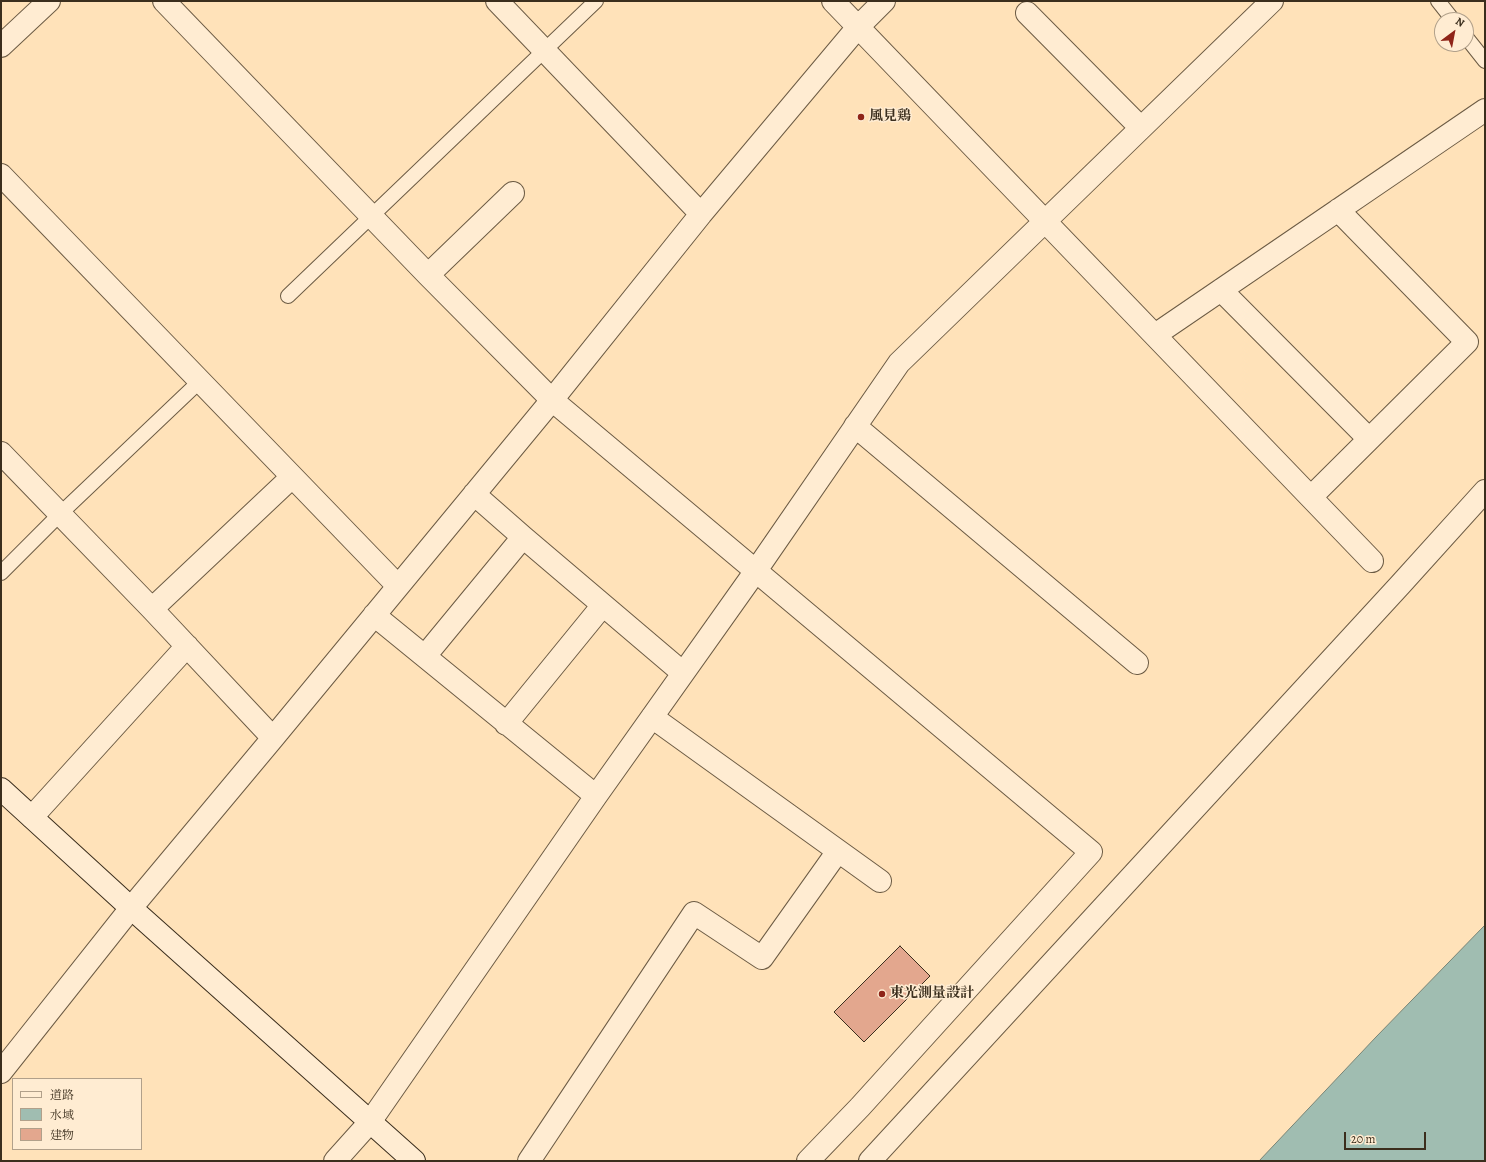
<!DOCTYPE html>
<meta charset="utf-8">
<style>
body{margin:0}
#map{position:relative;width:1486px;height:1162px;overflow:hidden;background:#ffe2b9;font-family:Alegreya,"Noto Serif JP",serif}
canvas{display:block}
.frame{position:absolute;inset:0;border:2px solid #3b2e1d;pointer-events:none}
.legend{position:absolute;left:12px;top:1078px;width:130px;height:72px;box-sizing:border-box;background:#ffecd2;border:1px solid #b1a08a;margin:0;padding:5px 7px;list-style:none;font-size:12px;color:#3b2e1d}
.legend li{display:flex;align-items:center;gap:8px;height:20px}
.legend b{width:20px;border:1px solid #b1a08a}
.north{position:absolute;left:1434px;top:12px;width:40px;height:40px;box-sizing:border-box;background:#ffecd2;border:1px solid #b1a08a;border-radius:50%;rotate:32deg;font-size:11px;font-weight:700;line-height:16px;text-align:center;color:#3b2e1d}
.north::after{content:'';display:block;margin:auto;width:14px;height:18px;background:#8f2418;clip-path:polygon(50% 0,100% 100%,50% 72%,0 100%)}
.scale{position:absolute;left:1344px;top:1132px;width:82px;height:18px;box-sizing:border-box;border:2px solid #3b2e1d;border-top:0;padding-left:5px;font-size:12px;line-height:14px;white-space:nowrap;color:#3b2e1d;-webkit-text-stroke:3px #ffecd2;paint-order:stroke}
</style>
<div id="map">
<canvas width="1486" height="1162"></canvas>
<div class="frame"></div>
<ul class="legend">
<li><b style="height:5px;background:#ffecd2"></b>道路</li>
<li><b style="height:11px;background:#a0bdb1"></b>水域</li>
<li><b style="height:11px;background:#e3a78e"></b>建物</li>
</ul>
<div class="north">N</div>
<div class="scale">20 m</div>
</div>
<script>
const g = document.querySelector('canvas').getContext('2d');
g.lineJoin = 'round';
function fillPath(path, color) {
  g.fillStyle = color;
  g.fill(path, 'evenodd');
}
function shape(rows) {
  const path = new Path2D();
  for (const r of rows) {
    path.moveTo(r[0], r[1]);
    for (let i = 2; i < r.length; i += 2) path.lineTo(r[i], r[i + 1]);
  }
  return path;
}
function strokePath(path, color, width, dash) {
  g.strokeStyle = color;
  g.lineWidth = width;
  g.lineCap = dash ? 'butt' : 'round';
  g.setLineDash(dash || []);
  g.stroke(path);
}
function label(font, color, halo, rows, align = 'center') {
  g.font = font + ' Alegreya,"Noto Serif JP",serif';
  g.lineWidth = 3;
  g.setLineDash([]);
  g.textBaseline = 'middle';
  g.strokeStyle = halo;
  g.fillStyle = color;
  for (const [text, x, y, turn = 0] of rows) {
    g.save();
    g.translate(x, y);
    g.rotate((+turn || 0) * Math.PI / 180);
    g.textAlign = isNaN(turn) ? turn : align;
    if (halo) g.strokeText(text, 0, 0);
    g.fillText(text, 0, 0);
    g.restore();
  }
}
const water = shape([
 [1485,925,1485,1161,1259,1161,1376,1037,1485,925]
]);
fillPath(water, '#a0bdb1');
strokePath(water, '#788476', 1);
const building = shape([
 [900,946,930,976,864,1042,834,1012,900,946]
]);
fillPath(building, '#e3a78e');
strokePath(building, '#3b2e1d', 1);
const lane = shape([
 [1438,1,1453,20],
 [1466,37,1485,61],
 [288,296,596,1],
 [1,573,60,514,200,381]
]);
const street = shape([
 [164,1,428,275,552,400,1091,852,860,1107,808,1161],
 [497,1,701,214],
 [833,1,1372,561],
 [1027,13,1141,128],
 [1,46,49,1],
 [1,175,398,586],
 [428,275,513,193],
 [1221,290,1369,439],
 [1155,335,1485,110],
 [855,426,1137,663],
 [1,453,152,609,273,738],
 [474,494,523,537,683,673],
 [1311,497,1467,342,1338,210],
 [152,609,292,477],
 [374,615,596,796],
 [425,656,523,537],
 [652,717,880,881],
 [506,724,603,605],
 [32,817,187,646],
 [1,1072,131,908,273,738,552,400,701,214,858,27,884,1],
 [335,1161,370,1122,596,796,755,572,899,363,1272,1],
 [529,1161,694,913,762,958,838,851],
 [870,1161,1400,585,1485,491]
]);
const secondary = shape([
 [1,789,131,908,414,1161]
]);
strokePath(lane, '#6c5b44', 16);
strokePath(street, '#6c5b44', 24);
strokePath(secondary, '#3b2e1d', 24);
strokePath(lane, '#ffecd2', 14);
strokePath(street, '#ffecd2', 22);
strokePath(secondary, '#ffecd2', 22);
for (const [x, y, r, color] of [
 [861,117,4,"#8f2418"],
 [882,994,4,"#8f2418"]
]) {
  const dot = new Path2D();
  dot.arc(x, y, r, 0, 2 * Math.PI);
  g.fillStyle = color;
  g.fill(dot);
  strokePath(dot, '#ffecd2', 1.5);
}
label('bold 14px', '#3b2e1d', '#ffecd2', [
 ["風見鶏",869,117],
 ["東光測量設計",890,994]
], 'left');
</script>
